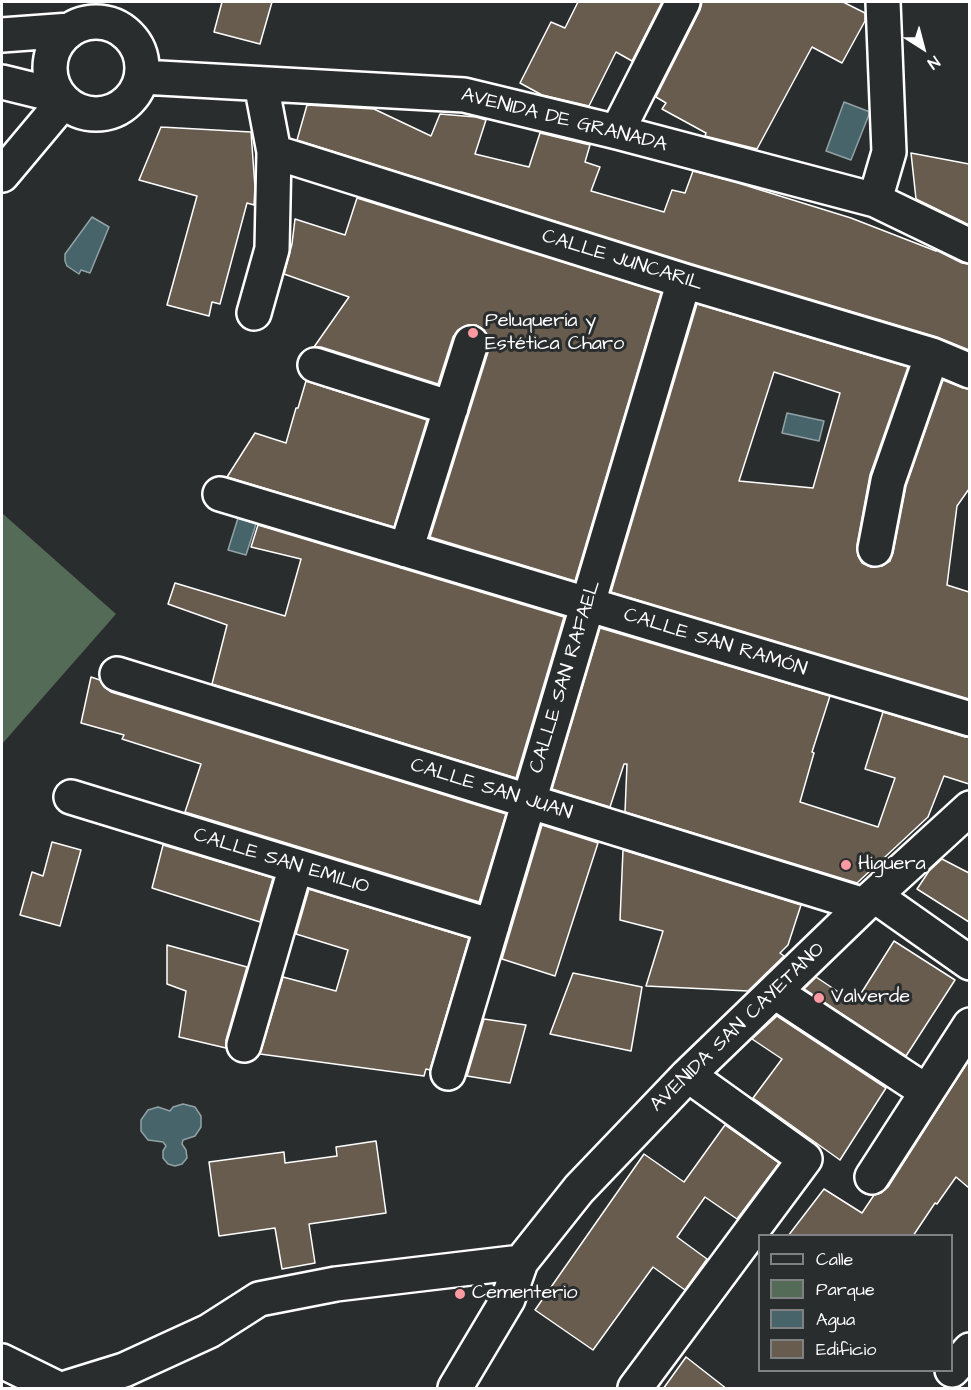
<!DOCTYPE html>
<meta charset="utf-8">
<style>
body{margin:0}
#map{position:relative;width:971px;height:1390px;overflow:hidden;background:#2a2d2e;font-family:"Architects Daughter",sans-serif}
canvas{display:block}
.frame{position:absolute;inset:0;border:3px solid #fff;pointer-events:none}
.legend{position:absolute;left:758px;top:1234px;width:195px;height:138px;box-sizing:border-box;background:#2a2d2e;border:2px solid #7f8182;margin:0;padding:8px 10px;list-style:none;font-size:18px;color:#fff}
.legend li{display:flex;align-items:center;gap:12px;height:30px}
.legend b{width:30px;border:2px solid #7f8182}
.north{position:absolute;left:893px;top:18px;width:60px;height:60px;-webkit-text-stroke:4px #2a2d2e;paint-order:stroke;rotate:144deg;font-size:16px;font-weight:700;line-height:24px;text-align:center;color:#fff}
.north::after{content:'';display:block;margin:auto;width:21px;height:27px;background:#fff;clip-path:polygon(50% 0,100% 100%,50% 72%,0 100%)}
</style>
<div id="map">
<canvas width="971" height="1390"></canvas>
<div class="frame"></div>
<ul class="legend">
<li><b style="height:8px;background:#2a2d2e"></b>Calle</li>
<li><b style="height:16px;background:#546b57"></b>Parque</li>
<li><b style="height:16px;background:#47646b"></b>Agua</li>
<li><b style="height:16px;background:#685c4f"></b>Edificio</li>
</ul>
<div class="north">N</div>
</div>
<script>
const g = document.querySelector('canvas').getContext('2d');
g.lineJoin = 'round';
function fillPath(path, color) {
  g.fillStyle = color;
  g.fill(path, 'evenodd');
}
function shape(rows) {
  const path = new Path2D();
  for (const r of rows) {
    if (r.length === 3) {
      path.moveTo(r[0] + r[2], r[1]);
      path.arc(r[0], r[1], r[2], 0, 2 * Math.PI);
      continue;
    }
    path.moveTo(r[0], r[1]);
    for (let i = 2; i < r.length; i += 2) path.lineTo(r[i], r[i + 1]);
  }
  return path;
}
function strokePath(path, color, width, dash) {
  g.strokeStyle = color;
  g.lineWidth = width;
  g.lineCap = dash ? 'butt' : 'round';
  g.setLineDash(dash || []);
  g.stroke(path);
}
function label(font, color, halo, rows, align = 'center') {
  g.font = font + ' "Architects Daughter",sans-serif';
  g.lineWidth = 6;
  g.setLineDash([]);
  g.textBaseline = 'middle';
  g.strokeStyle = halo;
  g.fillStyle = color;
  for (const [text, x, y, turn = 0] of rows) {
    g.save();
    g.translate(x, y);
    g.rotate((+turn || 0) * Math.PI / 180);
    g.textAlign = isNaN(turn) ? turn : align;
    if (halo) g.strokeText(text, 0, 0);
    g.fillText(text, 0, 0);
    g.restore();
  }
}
fillPath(shape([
 [2,513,116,614,2,744]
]), '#546b57');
const water = shape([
 [844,102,870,112,851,160,826,151,844,102],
 [92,217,109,227,90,273,81,270,79,274,67,266,65,261,65,254,92,217],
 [787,413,824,421,819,441,782,433,787,413],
 [238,518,256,524,246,555,228,550,238,518],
 [183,1104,195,1107,201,1116,201,1127,195,1136,183,1140,182,1144,186,1150,187,1158,182,1164,175,1166,168,1164,163,1158,163,1151,166,1146,163,1142,148,1140,141,1131,141,1120,148,1110,158,1107,170,1111,173,1107,183,1104]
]);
fillPath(water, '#47646b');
strokePath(water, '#91a2a6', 1.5);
const building = shape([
 [222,2,272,2,260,44,214,32,222,2],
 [578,2,662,2,632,61,616,52,589,106,542,95,520,83,551,22,565,28,578,2],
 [702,2,843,2,865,13,865,21,842,63,812,47,757,149,705,136,706,133,662,109,666,103,656,97,700,10,702,2],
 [307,105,374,109,431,136,440,114,476,117,486,120,475,154,529,167,540,133,590,145,585,162,600,167,591,191,664,212,672,190,685,193,693,171,738,183,851,218,936,251,936,250,962,263,969,264,969,350,937,337,689,263,297,140,307,105],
 [161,127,251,132,255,187,254,205,247,203,220,304,212,302,209,316,167,305,197,196,139,180,161,127],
 [911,153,969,164,969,225,916,199,911,153],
 [357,198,661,293,575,581,430,537,489,349,489,338,484,330,476,325,468,325,458,330,453,337,438,384,321,347,314,347,349,297,284,274,292,244,295,219,345,235,357,198],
 [697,304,908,367,870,475,857,545,858,556,862,563,871,567,882,566,890,561,893,553,906,486,943,380,963,388,969,389,969,489,957,506,947,585,969,592,969,699,611,592,697,304],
 [774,372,840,393,813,488,739,481,774,372],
 [306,381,427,420,394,527,227,477,255,433,286,443,296,408,298,408,306,381],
 [258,525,564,617,516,778,212,684,227,625,168,604,175,583,285,616,301,559,251,547,258,525],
 [600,628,830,696,812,752,814,753,800,802,878,827,895,778,865,769,883,712,965,737,969,737,969,784,944,776,928,817,857,883,625,812,627,764,624,764,610,807,552,789,600,628],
 [91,677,100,680,104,687,111,692,506,814,479,902,185,812,201,764,122,739,124,735,81,723,91,677],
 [542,825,598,843,555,976,502,959,542,825],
 [52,842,81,850,60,926,20,915,32,872,43,876,52,842],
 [163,845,273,878,260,922,152,888,163,845],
 [623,850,801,905,788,945,780,953,784,956,748,991,646,986,663,931,620,920,623,850],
 [942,859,969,873,969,922,917,889,929,871,942,859],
 [309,889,469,938,430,1070,426,1069,424,1076,260,1054,283,977,336,991,348,950,296,934,309,889],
 [894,941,955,980,906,1056,804,989,816,977,855,1003,894,941],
 [167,945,247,967,226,1040,226,1048,179,1037,186,991,167,984,167,945],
 [573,973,642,987,631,1051,550,1034,573,973],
 [777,1016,886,1088,840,1160,753,1098,782,1059,752,1039,777,1016],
 [484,1019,526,1025,510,1083,467,1076,484,1019],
 [969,1060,969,1188,956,1177,937,1204,935,1203,913,1236,788,1236,824,1189,862,1213,874,1195,881,1193,888,1187,969,1060],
 [725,1125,779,1163,737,1219,705,1197,677,1237,707,1259,685,1290,653,1267,593,1350,535,1310,644,1154,684,1182,725,1125],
 [376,1141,386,1213,309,1224,315,1263,282,1269,275,1228,219,1236,209,1162,284,1152,285,1163,337,1156,336,1147,376,1141],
 [686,1357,727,1389,663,1389,686,1357]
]);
fillPath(building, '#685c4f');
strokePath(building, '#fff', 1.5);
const minor = shape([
 [96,68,46],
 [2,35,70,30],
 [142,77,464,95,617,132,875,200,970,246],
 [2,82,59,96],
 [617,132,683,2],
 [274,152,684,281,932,355,970,371],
 [2,175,64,101],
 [875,200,889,152,883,2],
 [254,313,272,249,274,152,261,84],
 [315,365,451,408],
 [220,494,970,719],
 [875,549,888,481,932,355],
 [406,550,471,343],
 [117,674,864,905],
 [71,797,492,926],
 [875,896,970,963],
 [775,992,927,1092],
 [244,1045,296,866],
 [448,1073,684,281],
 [872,1177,970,1025],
 [2,1361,57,1388],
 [952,1370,970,1350],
 [66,1388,124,1370,209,1331,259,1299,336,1284,521,1262],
 [455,1388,508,1299,521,1262,579,1189,688,1075,864,905,970,808],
 [635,1388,805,1159,688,1075]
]);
strokePath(minor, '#fff', 38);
strokePath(minor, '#2a2d2e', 33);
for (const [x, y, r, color] of [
 [473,333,6,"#ff9aa2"],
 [846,865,6,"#ff9aa2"],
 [819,998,6,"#ff9aa2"],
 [460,1294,6,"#ff9aa2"]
]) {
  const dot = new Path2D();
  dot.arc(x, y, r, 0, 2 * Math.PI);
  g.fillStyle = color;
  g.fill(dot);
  strokePath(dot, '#2a2d2e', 2);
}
label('20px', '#fff', '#2a2d2e', [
 ["AVENIDA DE GRANADA",564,121,14],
 ["CALLE JUNCARIL",622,261,17],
 ["CALLE SAN RAMÓN",715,643,17],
 ["CALLE SAN RAFAEL",566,677,-73],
 ["CALLE SAN JUAN",491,790,17],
 ["CALLE SAN EMILIO",281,862,17],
 ["AVENIDA SAN CAYETANO",738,1028,-44]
]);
label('20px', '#fff', '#2a2d2e', [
 ["Peluquería y",485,322],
 ["Estética Charo",485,345],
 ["Higuera",858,865],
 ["Valverde",831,998],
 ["Cementerio",472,1294]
], 'left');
</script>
